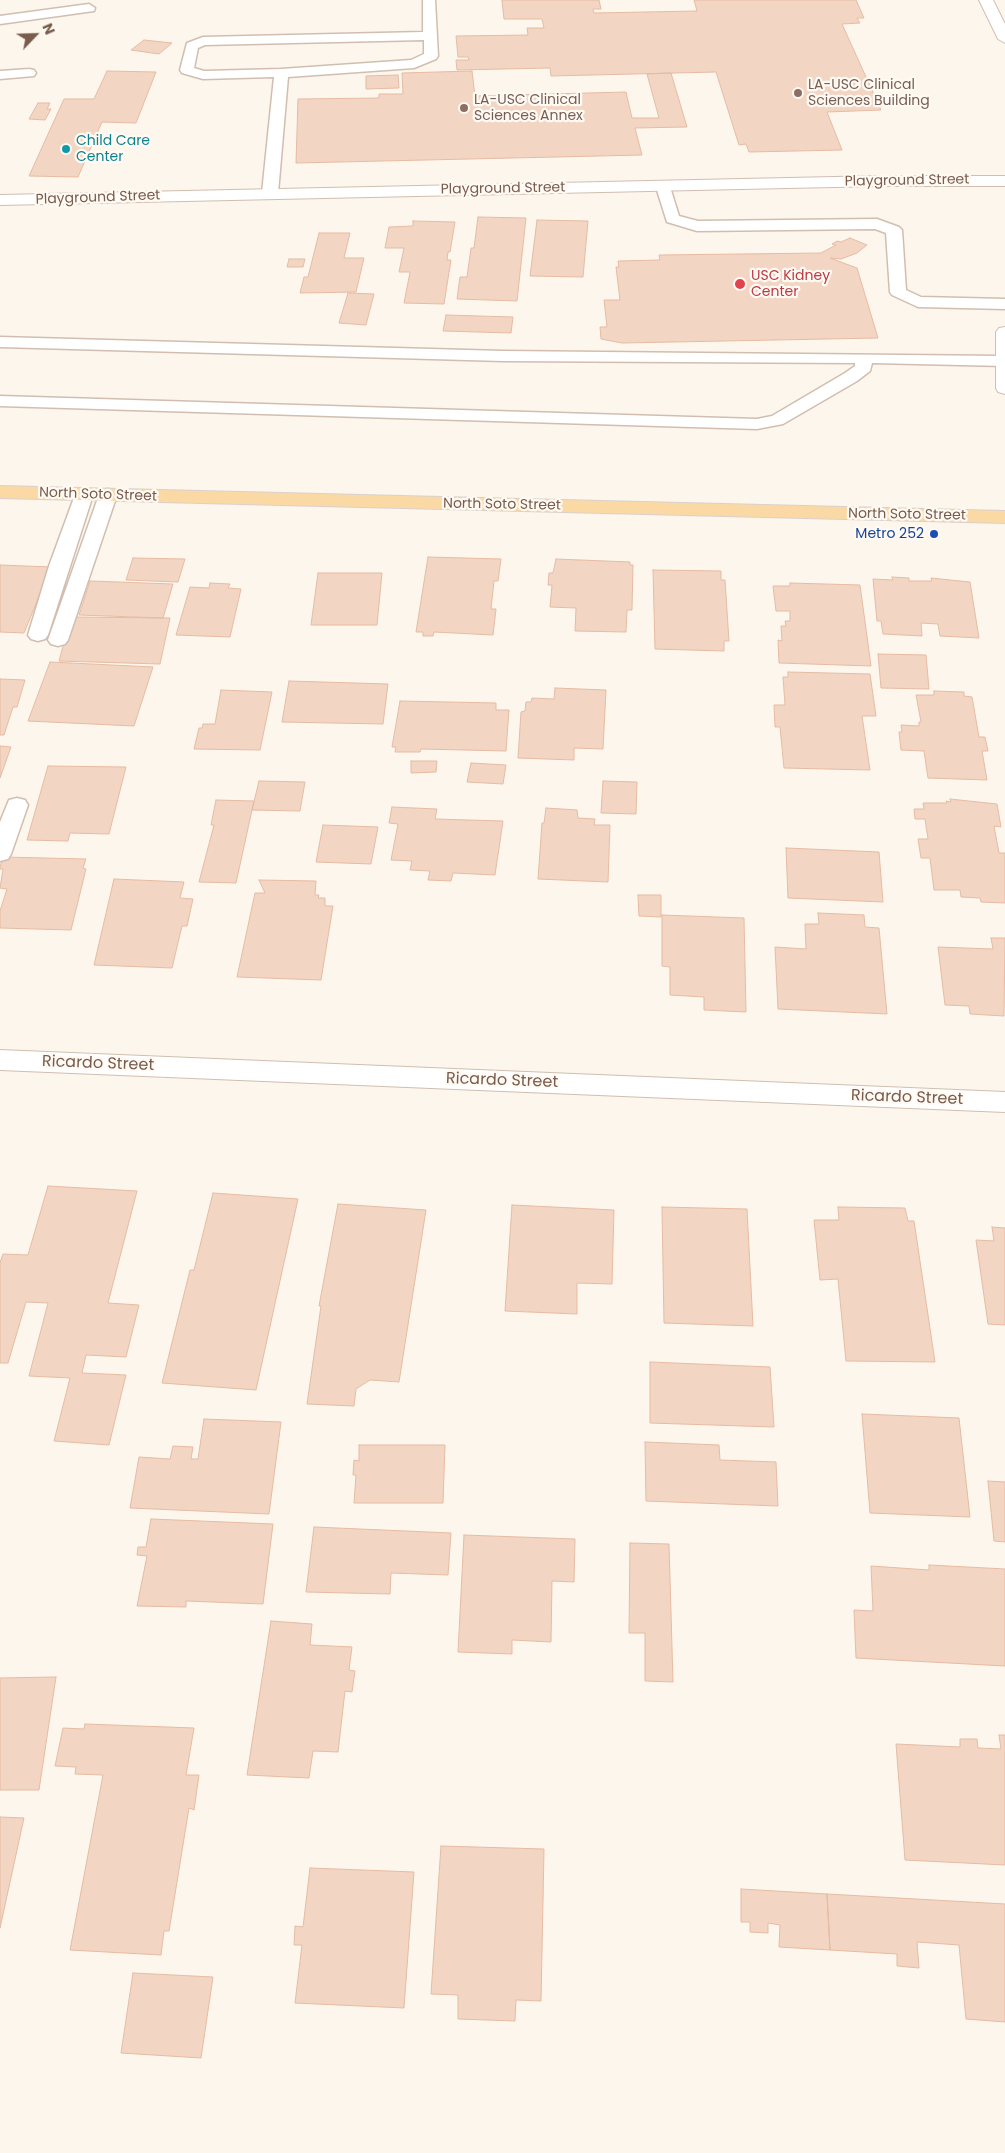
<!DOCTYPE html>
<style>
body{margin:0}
#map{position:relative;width:1005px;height:2153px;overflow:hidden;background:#fdf6ec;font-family:Poppins,sans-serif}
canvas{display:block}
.north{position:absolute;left:10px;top:10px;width:50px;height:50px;-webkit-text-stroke:4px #fffaf3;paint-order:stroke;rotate:66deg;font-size:14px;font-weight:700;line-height:20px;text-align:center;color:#7a5c4d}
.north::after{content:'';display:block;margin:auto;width:18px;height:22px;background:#7a5c4d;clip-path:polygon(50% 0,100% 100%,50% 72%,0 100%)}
</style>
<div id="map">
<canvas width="1005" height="2153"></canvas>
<div class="north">N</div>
</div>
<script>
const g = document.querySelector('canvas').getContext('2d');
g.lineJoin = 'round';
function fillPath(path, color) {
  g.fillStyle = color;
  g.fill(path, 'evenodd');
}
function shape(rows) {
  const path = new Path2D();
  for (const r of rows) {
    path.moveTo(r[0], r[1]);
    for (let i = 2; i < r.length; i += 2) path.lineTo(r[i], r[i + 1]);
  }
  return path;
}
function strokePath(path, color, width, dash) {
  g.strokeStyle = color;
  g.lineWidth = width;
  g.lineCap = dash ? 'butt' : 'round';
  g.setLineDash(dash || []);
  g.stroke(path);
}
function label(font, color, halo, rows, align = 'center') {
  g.font = font + ' Poppins,sans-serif';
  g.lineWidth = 4.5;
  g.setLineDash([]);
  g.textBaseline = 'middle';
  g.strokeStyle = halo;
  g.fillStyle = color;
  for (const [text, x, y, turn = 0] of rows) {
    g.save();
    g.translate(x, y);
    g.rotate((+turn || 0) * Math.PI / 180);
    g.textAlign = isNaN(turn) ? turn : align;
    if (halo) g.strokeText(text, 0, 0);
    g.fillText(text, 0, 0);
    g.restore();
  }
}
const building = shape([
 [502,0,599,0,601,9,593,9,594,13,697,11,694,0,856,0,864,18,857,18,860,23,842,24,881,110,827,112,842,150,749,152,746,144,739,145,716,72,551,76,550,68,457,70,456,60,469,60,468,57,458,57,456,36,528,35,527,28,544,28,542,19,504,19,502,0],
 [144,40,172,43,159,54,131,50,144,40],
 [107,71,156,72,136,123,102,122,78,177,29,176,64,99,94,99,107,71],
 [472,71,475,96,626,92,632,118,659,118,647,74,671,73,687,127,635,128,642,155,296,163,298,99,379,98,379,94,403,94,402,73,472,71],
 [398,75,399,88,366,89,366,76,398,75],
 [38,103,50,103,47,109,51,109,45,120,29,119,38,103],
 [478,217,526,218,517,301,457,299,460,277,467,277,471,248,474,248,478,217],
 [537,220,588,221,583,277,530,276,537,220],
 [413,221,455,222,450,252,448,252,447,260,451,260,444,304,404,303,410,272,399,272,404,248,385,248,389,227,413,226,413,221],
 [319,233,350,233,344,258,364,258,356,292,300,293,304,277,308,277,319,233],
 [850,238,867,245,857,253,841,259,830,258,857,268,878,338,622,343,601,339,600,327,607,327,604,300,620,300,616,267,619,267,618,261,660,260,659,255,821,253,836,245,832,244,837,241,841,242,850,238],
 [289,259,305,259,303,267,287,267,289,259],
 [348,293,374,294,366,325,339,323,348,293],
 [446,315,513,317,511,333,443,331,446,315],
 [428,557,501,559,498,581,494,581,491,609,496,609,493,635,434,632,433,636,423,636,423,632,416,632,428,557],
 [133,558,185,559,178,582,126,580,133,558],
 [556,559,630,562,630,565,633,565,632,610,627,610,626,632,575,631,576,608,550,607,552,585,548,585,549,573,553,573,556,559],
 [0,565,51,567,24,633,0,632,0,565],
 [653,570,721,571,721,580,725,580,729,641,724,641,724,651,655,649,653,570],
 [318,573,382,573,377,625,311,625,318,573],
 [892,577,909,578,909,581,932,581,931,578,970,582,979,638,940,636,938,624,921,623,922,636,883,634,881,621,877,621,873,579,893,580,892,577],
 [90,581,173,584,163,618,79,615,90,581],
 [210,583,230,584,228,588,241,589,230,637,176,635,190,587,209,588,210,583],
 [790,583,860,585,871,666,779,663,778,640,782,641,781,626,786,626,785,621,790,621,790,611,776,611,773,586,790,586,790,583],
 [71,617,170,618,160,664,59,661,71,617],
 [878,654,926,655,929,689,881,688,878,654],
 [50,662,153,667,134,726,28,721,50,662],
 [788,672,870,674,876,716,862,716,870,770,784,768,780,727,775,727,774,705,785,705,783,677,788,677,788,672],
 [0,679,25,680,17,707,13,707,4,735,0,735,0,679],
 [289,681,388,684,383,724,282,722,289,681],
 [555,688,606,690,603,749,574,748,574,760,518,758,521,712,525,711,526,702,531,702,532,698,554,699,555,688],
 [221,690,272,692,260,750,194,749,199,728,202,728,203,724,215,724,221,690],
 [934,691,964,692,964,696,972,697,979,737,985,737,988,751,982,751,987,780,928,778,924,751,901,750,899,732,902,732,901,725,919,726,919,722,921,722,916,695,934,695,934,691],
 [400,701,496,703,496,710,509,710,506,751,421,749,420,752,395,752,396,747,392,747,400,701],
 [0,746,11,747,0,778,0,746],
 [411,761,437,761,436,772,411,773,411,761],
 [471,763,506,765,503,784,467,782,471,763],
 [48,766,126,767,109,834,70,833,68,841,27,840,48,766],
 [259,781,305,782,300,811,252,810,259,781],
 [603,781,637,782,636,814,601,813,603,781],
 [950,799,997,804,1001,827,994,826,999,853,1005,853,1005,903,981,902,980,898,961,897,960,890,934,890,930,858,921,858,918,839,928,839,925,819,915,819,914,809,924,809,923,803,947,803,946,801,951,802,950,799],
 [216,800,254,801,236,883,199,882,214,825,211,825,216,800],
 [392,807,437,809,435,819,503,821,495,875,453,873,451,881,428,880,430,871,410,870,412,861,391,860,398,824,389,823,392,807],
 [546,808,577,810,578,818,595,819,594,825,610,825,608,882,538,879,542,823,544,823,546,808],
 [323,825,378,827,371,864,316,862,323,825],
 [786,848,879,852,883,902,788,898,786,848],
 [3,857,86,859,83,868,86,869,71,930,0,928,0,911,7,889,0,888,3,869,0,869,0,867,3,857],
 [114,879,184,882,180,898,193,899,187,926,182,926,172,968,94,965,114,879],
 [259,880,316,881,315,895,319,895,318,898,325,898,325,906,333,906,321,980,237,977,255,893,265,893,259,880],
 [638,895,661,895,661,917,639,916,638,895],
 [818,913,864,915,865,927,879,928,887,1014,778,1009,775,947,806,949,805,924,819,924,818,913],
 [662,915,744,918,746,1012,704,1010,704,997,670,995,670,967,662,966,662,915],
 [991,938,1005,938,1004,1016,970,1014,969,1006,945,1005,938,947,993,949,991,938],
 [48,1186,137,1191,108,1303,139,1305,126,1357,86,1355,82,1373,126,1375,109,1445,54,1441,70,1378,29,1376,48,1303,26,1302,8,1363,0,1363,0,1263,3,1254,28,1255,48,1186],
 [213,1193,298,1199,256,1390,162,1383,190,1270,194,1270,213,1193],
 [338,1204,426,1210,399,1382,370,1380,356,1389,354,1406,307,1404,321,1306,319,1306,338,1204],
 [512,1205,614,1210,612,1284,577,1283,577,1314,505,1311,512,1205],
 [662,1207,747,1209,753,1326,664,1323,662,1207],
 [838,1207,905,1208,908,1221,914,1221,935,1362,846,1361,838,1279,820,1280,814,1220,839,1220,838,1207],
 [992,1227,1005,1228,1005,1325,988,1324,976,1240,994,1241,992,1227],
 [650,1362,770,1367,774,1427,650,1423,650,1362],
 [862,1414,959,1418,970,1517,870,1513,862,1414],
 [204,1419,281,1422,269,1514,130,1508,139,1457,170,1459,173,1446,193,1447,191,1459,198,1459,204,1419],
 [645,1442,719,1445,720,1460,776,1462,778,1506,646,1501,645,1442],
 [359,1445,445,1445,443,1503,354,1503,356,1475,353,1475,354,1460,359,1461,359,1445],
 [988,1481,1005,1482,1005,1542,994,1541,988,1481],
 [151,1519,273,1524,263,1604,186,1601,186,1607,137,1606,147,1556,137,1555,138,1547,146,1547,151,1519],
 [314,1527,451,1533,448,1575,391,1573,390,1594,306,1592,314,1527],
 [464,1535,575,1539,574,1582,552,1581,551,1642,512,1640,512,1654,458,1652,464,1535],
 [630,1543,669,1544,673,1682,645,1681,645,1633,629,1633,630,1543],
 [929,1565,1005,1569,1005,1666,856,1658,854,1610,873,1611,871,1566,929,1570,929,1565],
 [271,1621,312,1624,310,1645,352,1647,349,1670,355,1671,352,1692,345,1691,338,1752,313,1751,309,1778,247,1775,271,1621],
 [56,1677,39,1790,0,1790,0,1678,56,1677],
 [85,1724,194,1728,186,1775,199,1775,194,1810,189,1808,169,1931,164,1931,161,1955,70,1950,103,1775,75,1774,76,1767,55,1766,63,1728,84,1729,85,1724],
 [999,1735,1005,1735,1005,1865,905,1860,896,1744,960,1747,960,1739,977,1739,978,1748,1001,1749,999,1735],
 [0,1817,24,1818,0,1928,0,1817],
 [441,1846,544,1849,541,2001,516,2000,515,2021,458,2019,458,1995,431,1994,441,1846],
 [310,1868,414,1872,404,2008,295,2003,302,1945,294,1945,295,1926,303,1927,310,1868],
 [741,1889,827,1894,830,1950,779,1947,780,1925,768,1923,768,1933,750,1932,750,1922,741,1922,741,1889],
 [827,1894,1005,1904,1005,2022,966,2019,959,1945,917,1942,919,1968,897,1966,897,1954,830,1950,827,1894],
 [133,1973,213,1977,201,2058,121,2053,133,1973]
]);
fillPath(building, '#f3d5c3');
strokePath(building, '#e6bba3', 1);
const service = shape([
 [423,0,435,0,438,56,436,59,414,68,288,77,278,193,275,196,270,198,262,193,274,77,203,79,182,73,180,70,187,43,203,37,423,32,423,0],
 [424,40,424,54,411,60,281,69,204,71,194,68,198,48,205,45,424,40],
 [89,4,95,8,94,11,0,24,0,16,89,4],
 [29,69,34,70,36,73,34,76,0,79,0,71,29,69],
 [663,183,670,187,679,216,698,221,877,219,899,227,902,230,906,290,921,297,1005,299,1005,309,918,307,892,295,890,292,886,233,875,229,697,231,667,222,656,187,663,183],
 [0,337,503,351,1003,356,1005,356,1005,366,872,363,870,371,857,381,783,424,757,429,0,406,0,396,757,419,772,416,845,373,855,366,855,363,503,361,0,347,0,337],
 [84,489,91,491,93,495,48,635,45,639,38,641,31,639,28,635,49,566,75,495,77,491,84,489],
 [108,489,115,491,117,495,68,640,65,644,58,646,51,644,48,640,99,495,101,491,108,489],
 [17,798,25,800,28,805,11,854,8,859,0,861,0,822,9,800,17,798]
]);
const minor = shape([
 [881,176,1005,176,1005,186,881,186,0,205,0,195,881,176],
 [0,1050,1005,1092,1005,1112,0,1070,0,1050]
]);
const tertiary = shape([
 [979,0,993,0,1005,24,1005,43,998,39,979,0],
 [1005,327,1005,394,998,392,996,388,996,332,999,328,1005,327]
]);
const primary = shape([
 [0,486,1005,511,1005,523,0,498,0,486]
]);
strokePath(service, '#d1beb0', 3);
strokePath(minor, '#d1beb0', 2);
strokePath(tertiary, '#d1beb0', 2);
strokePath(primary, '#dad1cd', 2);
fillPath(service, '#fff');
fillPath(minor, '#fff');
fillPath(tertiary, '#fff');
fillPath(primary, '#fbd9a5');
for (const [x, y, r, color] of [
 [798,93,5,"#8d6e63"],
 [464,108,5,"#8d6e63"],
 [66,149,5,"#0f9aa8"],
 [740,284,6,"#e0444e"],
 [934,534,5,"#1a4fb4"]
]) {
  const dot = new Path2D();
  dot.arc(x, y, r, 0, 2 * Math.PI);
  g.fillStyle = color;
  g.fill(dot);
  strokePath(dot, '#fffaf3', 2);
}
label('14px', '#785e54', '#fffaf3', [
 ["LA-USC Clinical",808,85],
 ["Sciences Building",808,101],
 ["LA-USC Clinical",474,100],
 ["Sciences Annex",474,116]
], 'left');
label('14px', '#0d838f', '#fffaf3', [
 ["Child Care",76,141],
 ["Center",76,157]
], 'left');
label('14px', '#7a5c4d', '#fffaf3', [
 ["Playground Street",907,181,-1],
 ["Playground Street",503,189,-1],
 ["Playground Street",98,198,-2],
 ["North Soto Street",98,495,2],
 ["North Soto Street",502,505,1],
 ["North Soto Street",907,515,1]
]);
label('14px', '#be3a42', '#fffaf3', [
 ["USC Kidney",751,276],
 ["Center",751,292]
], 'left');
label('14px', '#164399', '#fffaf3', [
 ["Metro 252",924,534]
], 'right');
label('16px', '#7a5c4d', '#fffaf3', [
 ["Ricardo Street",98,1064,2],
 ["Ricardo Street",502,1081,2],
 ["Ricardo Street",907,1098,2]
]);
</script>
